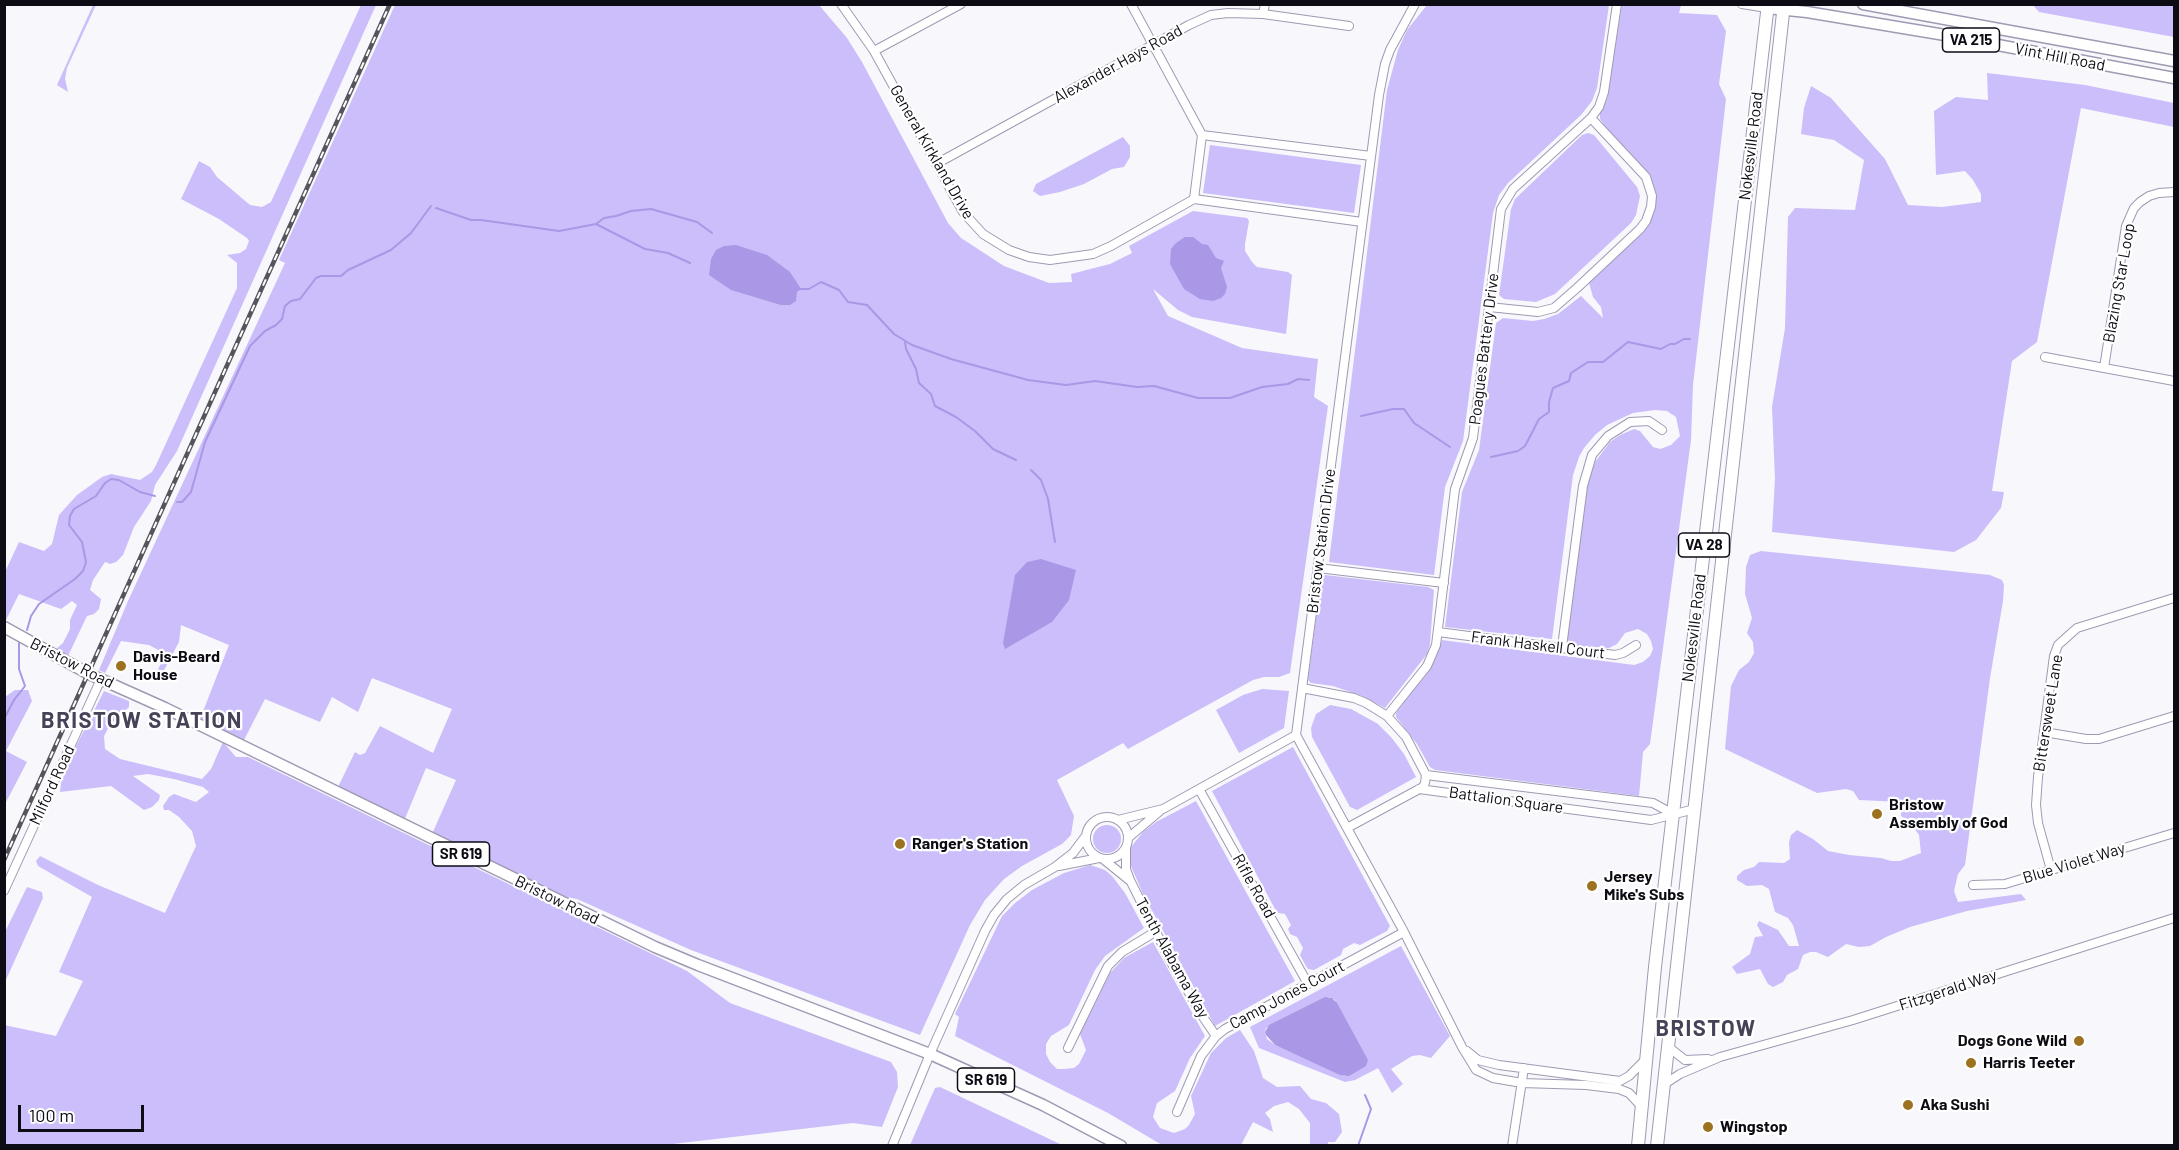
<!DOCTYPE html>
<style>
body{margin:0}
#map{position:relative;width:2179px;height:1150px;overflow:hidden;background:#f8f7fc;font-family:Barlow,sans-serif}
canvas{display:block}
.frame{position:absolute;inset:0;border:6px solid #0d0b13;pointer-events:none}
.scale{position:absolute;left:18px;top:1105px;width:126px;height:27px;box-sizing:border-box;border:3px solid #0d0b13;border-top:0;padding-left:8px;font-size:18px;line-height:21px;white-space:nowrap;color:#0d0b13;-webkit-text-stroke:4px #fff;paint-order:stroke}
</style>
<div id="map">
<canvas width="2179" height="1150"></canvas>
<div class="frame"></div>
<div class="scale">100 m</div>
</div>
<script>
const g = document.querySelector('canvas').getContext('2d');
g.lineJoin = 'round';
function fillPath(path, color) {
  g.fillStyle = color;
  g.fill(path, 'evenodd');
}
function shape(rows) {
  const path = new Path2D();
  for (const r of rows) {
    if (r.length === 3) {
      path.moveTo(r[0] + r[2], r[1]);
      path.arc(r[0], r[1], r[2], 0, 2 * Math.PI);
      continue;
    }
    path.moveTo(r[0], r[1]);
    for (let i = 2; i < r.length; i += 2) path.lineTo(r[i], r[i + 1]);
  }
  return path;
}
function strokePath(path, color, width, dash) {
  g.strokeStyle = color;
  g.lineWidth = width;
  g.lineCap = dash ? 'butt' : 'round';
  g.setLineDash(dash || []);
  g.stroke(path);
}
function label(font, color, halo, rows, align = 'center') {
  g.font = font + ' Barlow,sans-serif';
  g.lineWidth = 4.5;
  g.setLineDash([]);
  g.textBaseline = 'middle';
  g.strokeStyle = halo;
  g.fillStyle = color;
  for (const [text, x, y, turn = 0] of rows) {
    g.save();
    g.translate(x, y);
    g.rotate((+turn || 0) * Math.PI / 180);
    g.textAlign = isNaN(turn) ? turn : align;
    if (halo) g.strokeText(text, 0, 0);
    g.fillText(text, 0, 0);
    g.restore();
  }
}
fillPath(shape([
 [1622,4,1681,5,1679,13,1717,15,1726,31,1719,84,1726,99,1693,385,1691,440,1650,744,1643,752,1639,796,1435,770,1430,767,1417,744,1396,717,1396,713,1433,663,1442,640,1634,665,1643,662,1650,656,1653,649,1651,641,1647,634,1638,629,1625,633,1617,644,1609,648,1571,645,1567,638,1586,487,1595,462,1610,442,1620,435,1634,429,1640,431,1653,447,1660,449,1671,445,1680,436,1676,417,1667,411,1655,410,1633,413,1607,425,1595,435,1584,448,1579,457,1573,475,1552,639,1445,627,1462,492,1479,450,1496,323,1503,318,1533,321,1544,319,1558,314,1581,296,1603,318,1601,307,1593,297,1589,283,1643,231,1654,192,1600,119,1600,113,1607,99],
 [93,5,96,5,67,68,65,79,68,92,57,85],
 [361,5,376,5,177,451,155,485,151,501,134,527,123,555,116,562,110,564,105,562,93,580,90,590,101,599,99,609,94,614,87,616,68,656,55,650,63,643,70,629,70,620,77,605,72,601,61,609,19,594,5,622,5,572,19,542,44,551,52,544,59,515,77,495,102,477,111,474,140,480,152,472,156,465,237,288,237,263,227,255,240,253,246,249,249,241,247,238,219,219,181,199,199,161,210,167,217,177,250,205,262,207,271,202],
 [395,5,819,5,847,38,862,62,948,223,961,238,1004,266,1049,283,1072,282,1071,274,1110,264,1132,253,1129,246,1193,211,1247,218,1249,221,1245,244,1245,251,1252,262,1257,267,1288,272,1292,275,1286,334,1192,317,1178,310,1153,289,1168,316,1242,348,1318,359,1314,397,1328,406,1290,673,1279,677,1264,677,1253,680,1128,749,1123,743,1057,780,1074,816,1071,835,1062,844,1022,866,1004,879,985,900,970,925,920,1035,691,950,577,899,561,896,432,834,456,780,426,768,404,821,338,787,355,752,360,755,365,753,380,726,433,753,452,709,372,678,358,712,332,697,320,722,265,699,244,740,200,719,229,645,181,625,179,642,161,676,156,673,166,654,149,645,121,641,105,673,99,670,128,601,285,263,279,260],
 [1427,5,1609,5,1597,88,1592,101,1581,115,1508,183,1499,195,1493,213,1463,441,1445,487,1434,575,1329,562,1387,90,1398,50,1407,30],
 [2033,5,2174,5,2174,37,2039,12],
 [1987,73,2085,85,2174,103,2174,127,2081,108,2037,342,2012,361,1992,491,2004,492,2001,508,1976,540,1954,552,1772,532,1775,479,1772,407,1785,328,1788,217,1795,208,1855,210,1864,160,1834,140,1801,134,1804,108,1811,86,1831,98,1885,159,1908,205,1942,207,1981,202,1981,194,1973,180,1965,171,1936,175,1934,111,1956,97,1988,100],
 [1588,133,1594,135,1637,187,1640,196,1636,215,1631,223,1555,294,1536,302,1504,299,1499,295,1511,209,1515,199,1582,135],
 [1123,137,1130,146,1130,157,1124,167,1112,169,1084,184,1060,192,1040,196,1033,191,1036,184],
 [1210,145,1361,165,1354,213,1203,193],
 [1761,551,1990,575,2002,580,2004,585,2003,601,1990,678,1965,865,1958,874,1954,891,1958,902,2021,894,2026,900,1967,911,1910,927,1886,937,1870,946,1859,947,1846,944,1828,957,1816,952,1810,952,1803,955,1798,969,1787,975,1783,982,1773,987,1768,984,1760,969,1737,974,1732,967,1750,954,1755,937,1763,936,1757,925,1759,921,1778,930,1789,946,1799,946,1793,925,1788,918,1775,912,1769,889,1762,885,1747,886,1737,880,1737,876,1744,870,1754,867,1759,862,1784,863,1790,859,1789,842,1791,835,1797,830,1813,839,1828,851,1849,855,1881,858,1891,861,1900,861,1921,853,1919,835,1910,822,1901,816,1901,802,1859,800,1853,791,1846,789,1817,793,1725,749,1731,686,1739,670,1749,662,1754,653,1753,642,1747,633,1752,618,1745,594,1746,567,1750,555],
 [1325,575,1428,587,1434,590,1430,644,1427,654,1385,708,1362,696,1333,686,1311,683,1308,680,1321,579],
 [1262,689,1289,691,1284,728,1239,753,1216,710,1243,695],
 [15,690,28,690,32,701,6,751,27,762,5,804,5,697],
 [104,691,129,701,129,707,110,725,104,736,105,749,120,759,202,779,211,769,223,742,236,757,248,757,687,971,730,1003,891,1062,897,1072,898,1087,882,1127,853,1123,664,1145,5,1145,4,1025,56,1036,83,981,59,972,92,897,38,866,36,861,40,856,98,885,165,913,196,846,192,831,179,817,169,810,164,810,163,806,169,797,174,794,196,802,209,792,203,787,174,779,148,774,133,776,160,795,159,800,152,807,144,810,111,786,60,792,61,783,74,750],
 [1330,705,1351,709,1378,724,1391,737,1404,754,1416,777,1357,810,1350,807,1312,737,1311,728,1316,714],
 [1293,747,1390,926,1387,931,1360,945,1354,943,1343,949,1341,955,1314,970,1308,969,1306,966,1300,955,1303,948,1297,937,1290,934,1288,929,1291,925,1285,914,1278,913,1275,909,1212,791],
 [1196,801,1295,981,1215,1026,1143,894,1131,866,1130,856,1131,847,1143,832,1156,822],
 [1107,839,14],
 [1090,865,1105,870,1112,876,1125,893,1144,928,1105,956,1095,970,1069,1025,1051,1036,1046,1044,1046,1054,1050,1062,1057,1069,1064,1069,1074,1068,1079,1064,1086,1050,1080,1034,1110,973,1124,958,1153,942,1205,1036,1190,1058,1175,1091,1157,1103,1153,1117,1160,1128,1174,1133,1185,1129,1189,1125,1195,1114,1191,1096,1211,1053,1226,1038,1240,1030,1254,1051,1263,1078,1277,1087,1300,1086,1311,1099,1326,1103,1339,1114,1342,1132,1335,1142,1328,1142,1328,1145,1310,1145,1310,1123,1299,1109,1288,1102,1274,1106,1265,1113,1270,1119,1273,1132,1253,1122,1241,1145,1162,1145,1108,1113,955,1036,959,1017,955,1014,1002,916,1015,903,1032,890,1064,873],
 [27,887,42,892,43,898,5,982,5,932],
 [1401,946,1450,1036,1431,1058,1420,1055,1412,1056,1391,1069,1403,1084,1392,1093,1378,1068,1355,1080,1345,1082,1259,1048,1250,1027],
 [1329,997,1335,1000,1345,1076,1275,1045,1267,1039,1265,1032,1266,1028],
 [940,1087,1062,1145,910,1145,935,1088]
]), '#cbbefa');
fillPath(shape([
 [1185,237,1193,237,1202,244,1208,245,1216,258,1224,261,1221,268,1227,287,1225,294,1221,298,1213,301,1200,299,1184,289,1170,264,1171,249,1176,243],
 [736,245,767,255,790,272,801,289,797,292,796,301,790,305,781,305,731,290,709,275,711,259,716,250,724,246],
 [1041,559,1076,570,1069,600,1052,622,1005,649,1003,643,1015,575,1027,562],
 [1325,997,1332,998,1337,1003,1368,1060,1366,1066,1349,1076,1340,1075,1275,1045,1266,1035,1265,1032,1269,1025]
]), '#aa97e5');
strokePath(shape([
 [436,208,471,220,481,220,559,231,596,224,645,249,668,253,690,263],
 [596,224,604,218,616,216,631,211,651,209,697,222,712,233],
 [801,289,809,289,821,282,839,290,848,302,867,305,894,334,912,345,951,359,1028,380,1066,385,1095,381,1137,387,1154,386,1198,398,1230,398,1262,387,1288,384,1298,379,1309,380],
 [905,342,906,349,916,369,919,383,931,394,935,406,956,417,975,431,993,449,1016,460],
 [1361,416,1393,409,1404,409,1414,423,1450,447],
 [1491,457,1518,451,1525,446,1539,419,1549,412,1549,402,1553,388,1569,381,1571,373,1588,362,1603,362,1628,342,1661,349,1670,344,1675,344,1684,339,1690,339],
 [1031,470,1041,480,1048,499,1055,542],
 [177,502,182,502,191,492,205,442,250,346,265,331,276,325,282,319,285,306,291,301,300,299,316,278,321,276,341,276,348,270,391,250,411,233,431,206],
 [27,630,31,616,39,604,75,579,83,571,86,562,82,542,69,525,70,516,74,509,96,496,105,483,111,479,119,480,140,492,155,496],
 [4,719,14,700,25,686,19,669,19,643],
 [1358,1146,1371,1109,1365,1095]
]), '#aa97e5', 2);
const minor = shape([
 [841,4,874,51,963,212,983,234,1009,250,1029,257,1050,260,1093,254,1111,246,1194,199,1362,222],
 [1131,4,1202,135,1194,199],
 [1415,4,1390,50,1385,64,1379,95,1296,735,1404,932,1462,1047,1476,1070,1493,1078,1522,1083,1586,1085,1619,1089,1629,1093,1641,1106],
 [1742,4,1767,8],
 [1263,14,1265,4],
 [874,51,961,4],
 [1202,135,1371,156],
 [936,164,1189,25,1211,15,1228,13,1263,14,1349,26],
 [1489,307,1538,312,1554,308,1577,288,1640,229,1646,221,1651,207,1652,196,1646,177,1591,118],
 [2045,357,2174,381],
 [2104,368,2126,226,2134,208,2140,202,2149,196,2159,193,2174,192],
 [1318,568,1444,583],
 [1438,632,1615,655,1623,653,1636,645],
 [1562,647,1583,486,1592,455,1608,436,1630,422,1649,421,1662,430],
 [1302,688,1354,698,1366,703,1387,716,1406,737,1426,775,1425,783,1423,787,1347,828],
 [1387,716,1427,666,1436,645,1455,489,1473,438,1501,209,1513,189,1591,118,1599,107,1604,92,1617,4],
 [2044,732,2086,739,2099,739,2174,716],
 [1426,775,1653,803,1673,814],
 [1199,789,1308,984],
 [1419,789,1651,820,1695,809],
 [1107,838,21],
 [1118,820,1163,809,1296,735],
 [1128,838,1160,811],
 [1126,847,1126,869,1130,880,1171,962,1203,1017,1216,1036],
 [1103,859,1129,880],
 [1059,866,1099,858],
 [2051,870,2038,823,2036,805,2038,777,2054,656,2058,645,2077,628,2174,598],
 [1973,885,2005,884,2174,833],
 [4,891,101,679],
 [1667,1046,1685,1060,1708,1059],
 [1068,1048,1108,966,1122,952,1155,932],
 [1467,1051,1478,1060,1499,1065,1620,1081,1629,1076,1645,1060],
 [1663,1085,1680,1074,1720,1057,1853,1020,2174,918],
 [1177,1112,1201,1056,1216,1036,1225,1029,1404,932],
 [892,1146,930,1054,985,931,994,915,1007,899,1024,885,1055,867,1073,853,1085,837],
 [1512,1146,1524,1068]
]);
const major = shape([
 [1863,4,2174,61],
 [1767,8,1807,12,1939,34,2174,78],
 [4,627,89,674,165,708,655,947,698,965,930,1054,1043,1105,1121,1146]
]);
const highway = shape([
 [1638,1146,1655,967,1768,4],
 [1657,1146,1784,4]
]);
strokePath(minor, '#9f9ab2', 10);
strokePath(major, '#9f9ab2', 13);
strokePath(highway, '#9f9ab2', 14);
strokePath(minor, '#fff', 8);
strokePath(major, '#fff', 10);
strokePath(highway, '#fff', 12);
const rail = shape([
 [4,860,390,4]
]);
strokePath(rail, '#57555c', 4.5);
strokePath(rail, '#fff', 2, [7]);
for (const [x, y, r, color] of [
 [121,666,6,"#9c7221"],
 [1877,814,6,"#9c7221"],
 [900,844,6,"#9c7221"],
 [1592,886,6,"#9c7221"],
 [2079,1041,6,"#9c7221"],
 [1971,1063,6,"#9c7221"],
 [1908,1105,6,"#9c7221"],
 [1708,1127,6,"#9c7221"]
]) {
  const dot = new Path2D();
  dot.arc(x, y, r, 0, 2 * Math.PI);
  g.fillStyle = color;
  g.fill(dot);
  strokePath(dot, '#fff', 2);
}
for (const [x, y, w] of [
 [1971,40,57],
 [1704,545,51],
 [461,854,57],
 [986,1080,57]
]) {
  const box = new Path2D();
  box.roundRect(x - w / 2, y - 12, w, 24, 4.5);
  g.fillStyle = '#fff';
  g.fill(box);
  strokePath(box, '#0d0b13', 1.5);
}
label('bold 15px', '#0d0b13', null, [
 ["VA 215",1971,40],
 ["VA 28",1704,545],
 ["SR 619",461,854],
 ["SR 619",986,1080]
]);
label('16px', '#0d0b13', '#fff', [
 ["Vint Hill Road",2060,57,11],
 ["Alexander Hays Road",1118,64,-29],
 ["Nokesville Road",1751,146,-83],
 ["General Kirkland Drive",932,152,60],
 ["Blazing Star Loop",2119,283,-80],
 ["Poagues Battery Drive",1484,349,-83],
 ["Bristow Station Drive",1321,541,-83],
 ["Nokesville Road",1694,628,-83],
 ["Frank Haskell Court",1538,645,7],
 ["Bristow Road",72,663,27],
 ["Bittersweet Lane",2048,713,-81],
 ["Milford Road",52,785,-65],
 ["Battalion Square",1506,800,8],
 ["Blue Violet Way",2074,863,-17],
 ["Rifle Road",1254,886,61],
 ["Bristow Road",557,900,26],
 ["Tenth Alabama Way",1172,958,61],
 ["Fitzgerald Way",1948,990,-18],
 ["Camp Jones Court",1287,995,-28]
]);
label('bold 16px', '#0d0b13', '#fff', [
 ["Davis-Beard",133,657],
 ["House",133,675],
 ["Bristow",1889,805],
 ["Assembly of God",1889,823],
 ["Ranger's Station",912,844],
 ["Jersey",1604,877],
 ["Mike's Subs",1604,895],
 ["Dogs Gone Wild",2067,1041,"right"],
 ["Harris Teeter",1983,1063],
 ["Aka Sushi",1920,1105],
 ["Wingstop",1720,1127]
], 'left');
g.letterSpacing = '1.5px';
label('bold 22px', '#474257', '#fff', [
 ["BRISTOW STATION",142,721],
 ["BRISTOW",1706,1029]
]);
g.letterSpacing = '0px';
</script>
